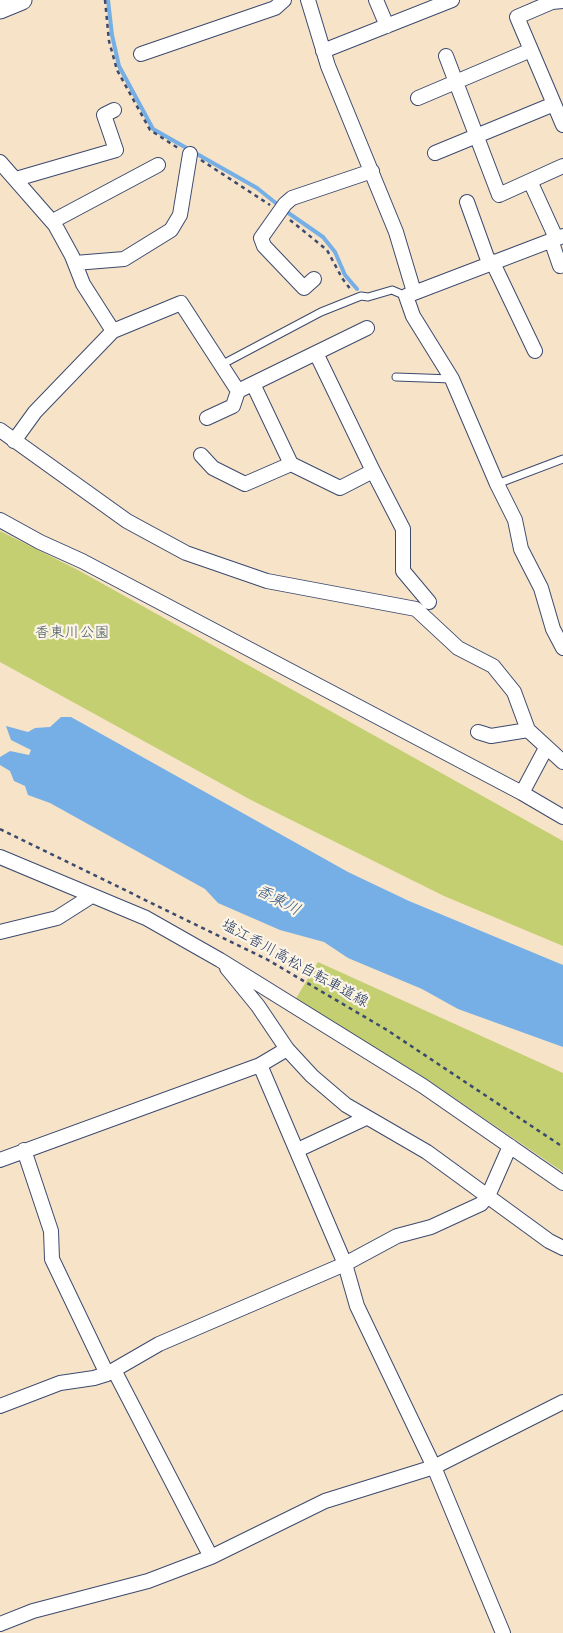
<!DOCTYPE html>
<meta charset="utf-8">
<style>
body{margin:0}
canvas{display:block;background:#f6e3c8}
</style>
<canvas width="563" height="1633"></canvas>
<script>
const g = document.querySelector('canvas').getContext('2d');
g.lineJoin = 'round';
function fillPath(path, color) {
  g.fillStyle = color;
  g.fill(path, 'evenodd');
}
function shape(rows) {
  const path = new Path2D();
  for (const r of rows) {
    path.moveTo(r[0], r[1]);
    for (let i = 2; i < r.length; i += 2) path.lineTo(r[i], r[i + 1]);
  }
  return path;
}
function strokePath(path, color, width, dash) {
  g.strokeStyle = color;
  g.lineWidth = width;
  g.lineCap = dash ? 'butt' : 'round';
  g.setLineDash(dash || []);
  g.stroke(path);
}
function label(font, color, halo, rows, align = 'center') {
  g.font = font + ' "Gochi Hand","Klee One",sans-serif';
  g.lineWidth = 4.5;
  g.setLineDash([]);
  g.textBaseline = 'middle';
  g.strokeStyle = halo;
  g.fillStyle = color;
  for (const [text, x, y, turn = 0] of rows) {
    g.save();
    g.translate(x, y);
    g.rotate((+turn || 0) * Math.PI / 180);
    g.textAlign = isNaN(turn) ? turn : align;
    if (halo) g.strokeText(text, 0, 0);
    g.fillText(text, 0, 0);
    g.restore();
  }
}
fillPath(shape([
 [0,531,78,570,563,841,563,946,444,896,251,800,0,662],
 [318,962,563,1073,563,1172,428,1080,295,1000]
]), '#c3cf70');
fillPath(shape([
 [61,717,71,717,348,872,409,901,563,965,563,1047,458,1009,422,989,348,958,324,942,280,930,218,903,205,889,50,803,28,795,25,786,14,781,10,771,0,765,0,757,10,751,29,755,31,750,11,740,6,726,28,732,35,728,50,727]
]), '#76afe6');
strokePath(shape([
 [108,0,112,35,119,66,153,129,257,188,277,204],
 [287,212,323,237,335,252,345,275,357,289]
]), '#76afe6', 4);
const service = shape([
 [221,365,321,312,361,296,368,297,392,290,406,296],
 [396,377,452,379],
 [497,484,563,459]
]);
const minor = shape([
 [308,0,328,66,396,232,414,292],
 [376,0,387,26],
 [563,1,552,2,517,17,563,125],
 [323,51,452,0],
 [141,54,275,8,284,0],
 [446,56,499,195,563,166],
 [418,98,531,50],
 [435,153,554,104],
 [0,162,55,225,72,256,83,284,113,331],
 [16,179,116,150,104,115,114,110],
 [530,181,556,238],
 [467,202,489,263],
 [53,221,158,165],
 [563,236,406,296,413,316,452,379,497,484,515,520,521,549,541,588,553,629,563,648],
 [551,240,560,266,563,265],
 [492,261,535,351],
 [75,263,124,259,171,230,180,215,190,154],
 [314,279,304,288,264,246,261,238,285,204,292,198,372,171],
 [253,384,291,464,340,488,373,471,316,353],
 [207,418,233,406,238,391],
 [0,430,127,521,186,553,267,581,416,609,458,648,493,666,514,692,528,730,563,762],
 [14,441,35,412,113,331,181,303,238,391,367,328],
 [201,455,213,468,245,484,291,464],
 [373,471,403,529,403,571,429,602],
 [0,520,40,542,82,561,522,793],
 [478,732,491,736,528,730],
 [546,748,522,793,563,817],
 [0,857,146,918,220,960,423,1086,563,1183],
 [0,932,57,918,90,897],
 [227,968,258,1006,287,1049,312,1076,346,1105,427,1152,549,1241,563,1248],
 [260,1065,345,1264,357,1306,434,1467,503,1633],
 [304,1147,366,1118],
 [24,1150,51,1231,52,1259,107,1374],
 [0,1160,260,1065,287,1049],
 [114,1370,211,1557],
 [0,1406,60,1383,94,1378,107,1374,159,1344,345,1264,397,1236,431,1227,481,1204,488,1196,510,1146],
 [0,1624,33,1611,148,1581,211,1557,325,1501,434,1467,563,1402]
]);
const secondary = shape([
 [0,9,22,0]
]);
strokePath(service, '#3c4a6e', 9);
strokePath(minor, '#3c4a6e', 16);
strokePath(secondary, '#3c4a6e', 21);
strokePath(shape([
 [105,0,109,41,117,70,150,130,178,148],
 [201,160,270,205],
 [290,220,327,250,342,278,351,290],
 [0,829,268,960,387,1030,563,1147]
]), '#3c4a6e', 2.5, [4, 4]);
strokePath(service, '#fff', 7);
strokePath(minor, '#fff', 14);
strokePath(secondary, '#fff', 19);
label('15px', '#455762', '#fcf5e5', [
 ["香東川公園",72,635]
]);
label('15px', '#1b2f5e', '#fcf5e5', [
 ["塩江香川高松自転車道線",294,965,29]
]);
label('italic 16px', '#365587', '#fcf5e5', [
 ["香東川",277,902,28]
]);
</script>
